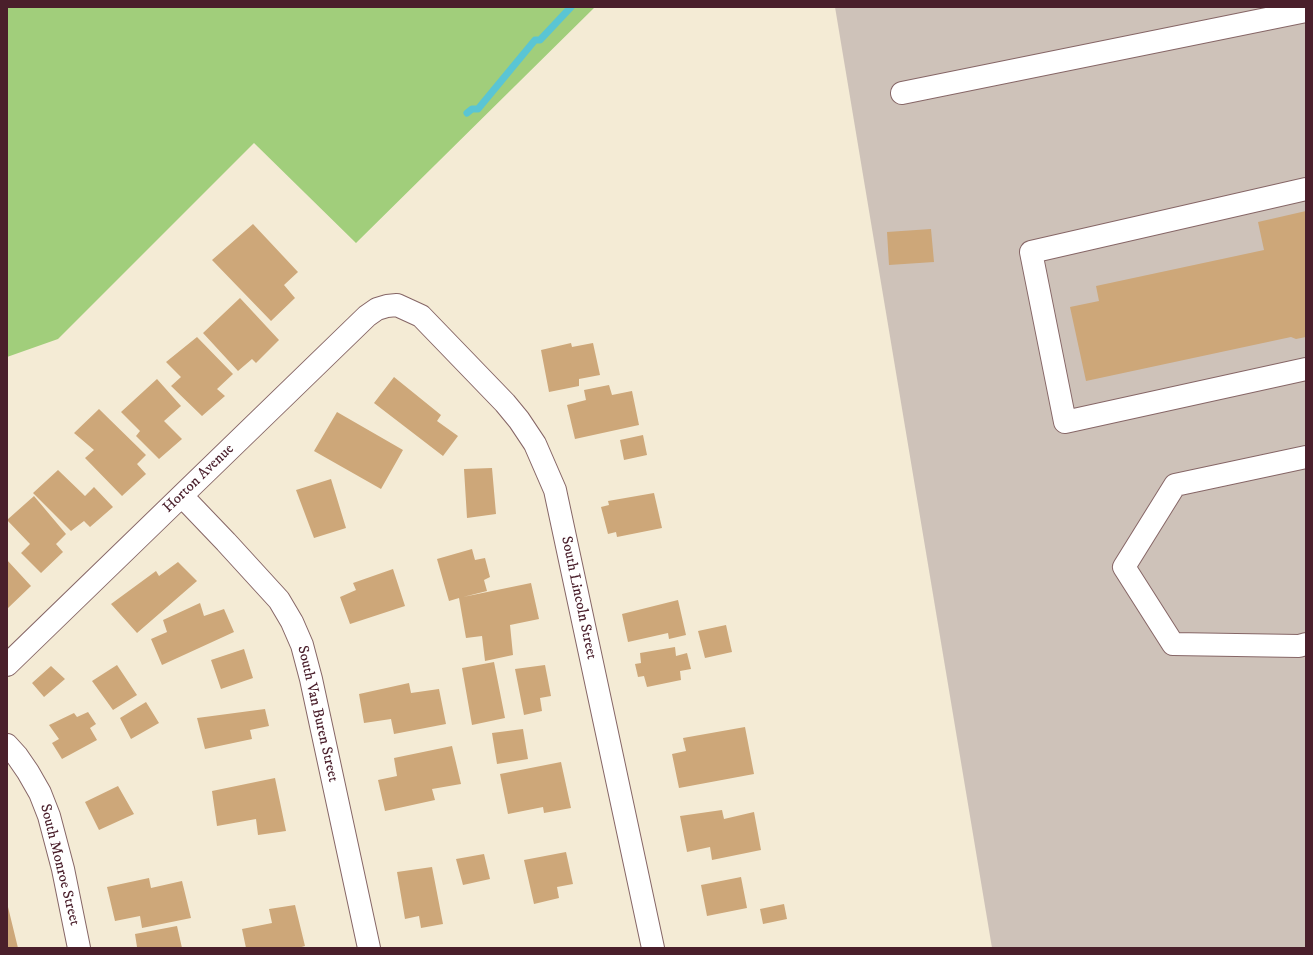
<!DOCTYPE html>
<style>
body{margin:0}
#map{position:relative;width:1313px;height:955px;overflow:hidden;background:#f4ebd5;font-family:"IM FELL DW Pica",serif}
canvas{display:block}
.frame{position:absolute;inset:0;border:8px solid #4a1f2b;pointer-events:none}
</style>
<div id="map">
<canvas width="1313" height="955"></canvas>
<div class="frame"></div>
</div>
<script>
const g = document.querySelector('canvas').getContext('2d');
g.lineJoin = 'round';
function fillPath(path, color) {
  g.fillStyle = color;
  g.fill(path, 'evenodd');
}
function shape(rows) {
  const path = new Path2D();
  for (const r of rows) {
    path.moveTo(r[0], r[1]);
    for (let i = 2; i < r.length; i += 2) path.lineTo(r[i], r[i + 1]);
  }
  return path;
}
function strokePath(path, color, width, dash) {
  g.strokeStyle = color;
  g.lineWidth = width;
  g.lineCap = dash ? 'butt' : 'round';
  g.setLineDash(dash || []);
  g.stroke(path);
}
function label(font, color, halo, rows, align = 'center') {
  g.font = font + ' "IM FELL DW Pica",serif';
  g.lineWidth = 3;
  g.setLineDash([]);
  g.textBaseline = 'middle';
  g.strokeStyle = halo;
  g.fillStyle = color;
  for (const [text, x, y, turn = 0] of rows) {
    g.save();
    g.translate(x, y);
    g.rotate((+turn || 0) * Math.PI / 180);
    g.textAlign = isNaN(turn) ? turn : align;
    if (halo) g.strokeText(text, 0, 0);
    g.fillText(text, 0, 0);
    g.restore();
  }
}
fillPath(shape([
 [835,7,1306,7,1306,948,992,948]
]), '#cec2b9');
fillPath(shape([
 [7,7,595,7,356,243,254,143,58,339,7,357]
]), '#a1ce7b');
strokePath(shape([
 [467,113,472,109,478,109,535,40,540,40,571,7]
]), '#5ac5d4', 7);
fillPath(shape([
 [1306,211,1306,337,1296,339,1291,337,1086,381,1070,307,1099,301,1096,286,1264,250,1258,222],
 [253,224,298,272,284,285,295,298,271,321,212,260],
 [931,229,934,262,889,265,887,232],
 [240,298,279,340,256,363,252,359,238,371,203,333],
 [197,337,233,374,217,389,225,396,202,416,171,386,181,377,166,362],
 [571,343,572,347,593,343,600,375,579,379,579,386,549,392,541,350],
 [394,377,441,415,437,421,458,436,443,456,374,403],
 [157,379,181,406,164,421,182,439,159,459,136,436,140,431,121,412],
 [609,385,612,395,632,391,639,425,575,439,567,405,586,400,584,390],
 [99,409,146,455,137,464,146,474,122,496,85,458,94,450,74,433],
 [337,412,403,450,381,489,314,451],
 [643,435,647,455,624,460,620,440],
 [492,468,496,514,467,518,464,469],
 [58,470,85,496,94,487,113,507,90,527,84,521,71,531,33,493],
 [331,479,346,528,314,538,296,490],
 [654,493,662,528,617,537,616,532,608,534,601,507,609,505,608,501],
 [34,496,66,534,56,544,63,552,41,573,21,553,30,544,7,520],
 [472,549,475,560,485,558,490,577,484,580,487,591,463,597,531,583,539,619,510,625,513,655,485,661,482,636,466,638,459,598,449,601,437,559],
 [7,560,31,586,7,609],
 [178,562,197,581,137,633,111,604,156,571,159,576],
 [393,569,405,606,350,624,340,597,356,590,353,583],
 [678,600,686,635,669,639,668,633,628,642,622,614],
 [200,603,204,616,224,609,234,632,162,665,151,639,167,632,163,620],
 [726,625,732,652,705,658,698,631],
 [675,647,676,656,687,653,691,669,680,671,681,680,647,687,644,676,638,677,635,664,641,663,640,653],
 [244,649,253,678,221,689,211,660],
 [494,662,505,718,472,725,462,668],
 [117,665,137,695,113,710,92,681],
 [545,665,551,696,540,698,542,711,524,715,515,669],
 [51,666,65,679,44,697,32,683],
 [409,683,411,693,439,689,446,724,394,734,391,719,364,723,359,694],
 [146,702,159,723,131,739,120,718],
 [265,709,269,726,250,730,252,739,205,749,197,718],
 [88,712,96,724,90,728,97,740,62,759,52,743,59,739,49,725,74,713,77,717],
 [745,727,754,774,679,788,672,754,686,751,683,738],
 [523,729,528,759,497,764,492,733],
 [452,746,461,784,432,789,435,800,385,811,378,780,397,776,394,758],
 [561,762,571,808,544,813,543,807,508,814,500,774],
 [275,778,286,831,258,835,256,819,217,826,212,791],
 [118,786,134,814,99,830,85,802],
 [722,810,724,819,754,812,761,850,712,860,710,847,687,852,680,816],
 [566,852,573,884,557,887,559,898,534,904,524,860],
 [484,854,490,879,463,885,456,859],
 [432,867,443,924,421,928,419,916,405,919,397,872],
 [741,877,747,908,707,916,701,885],
 [149,878,151,888,182,881,191,918,142,928,140,916,115,921,107,887],
 [784,904,787,919,763,924,760,909],
 [295,905,305,946,298,948,246,948,242,929,272,923,269,909],
 [7,907,8,907,18,948,7,948],
 [177,926,182,948,134,948,137,947,135,934]
]), '#cda779');
const minor = shape([
 [902,93,1306,11],
 [1306,189,1031,252,1065,422,1306,369],
 [1306,457,1175,485,1124,567,1173,644,1299,646,1306,644],
 [182,496,226,542,279,600,292,622,302,645,311,679,369,948],
 [7,665,367,316,377,309,387,306,397,305,421,316,505,403,519,420,535,444,555,490,653,948],
 [7,745,17,756,28,772,40,793,49,816,63,869,79,948]
]);
strokePath(minor, '#866666', 24);
strokePath(minor, '#fff', 22);
label('15px', '#4a1f2b', '#fff', [
 ["Horton Avenue",199,479,-44],
 ["South Lincoln Street",578,598,78],
 ["South Van Buren Street",317,714,77],
 ["South Monroe Street",59,865,76]
]);
</script>
